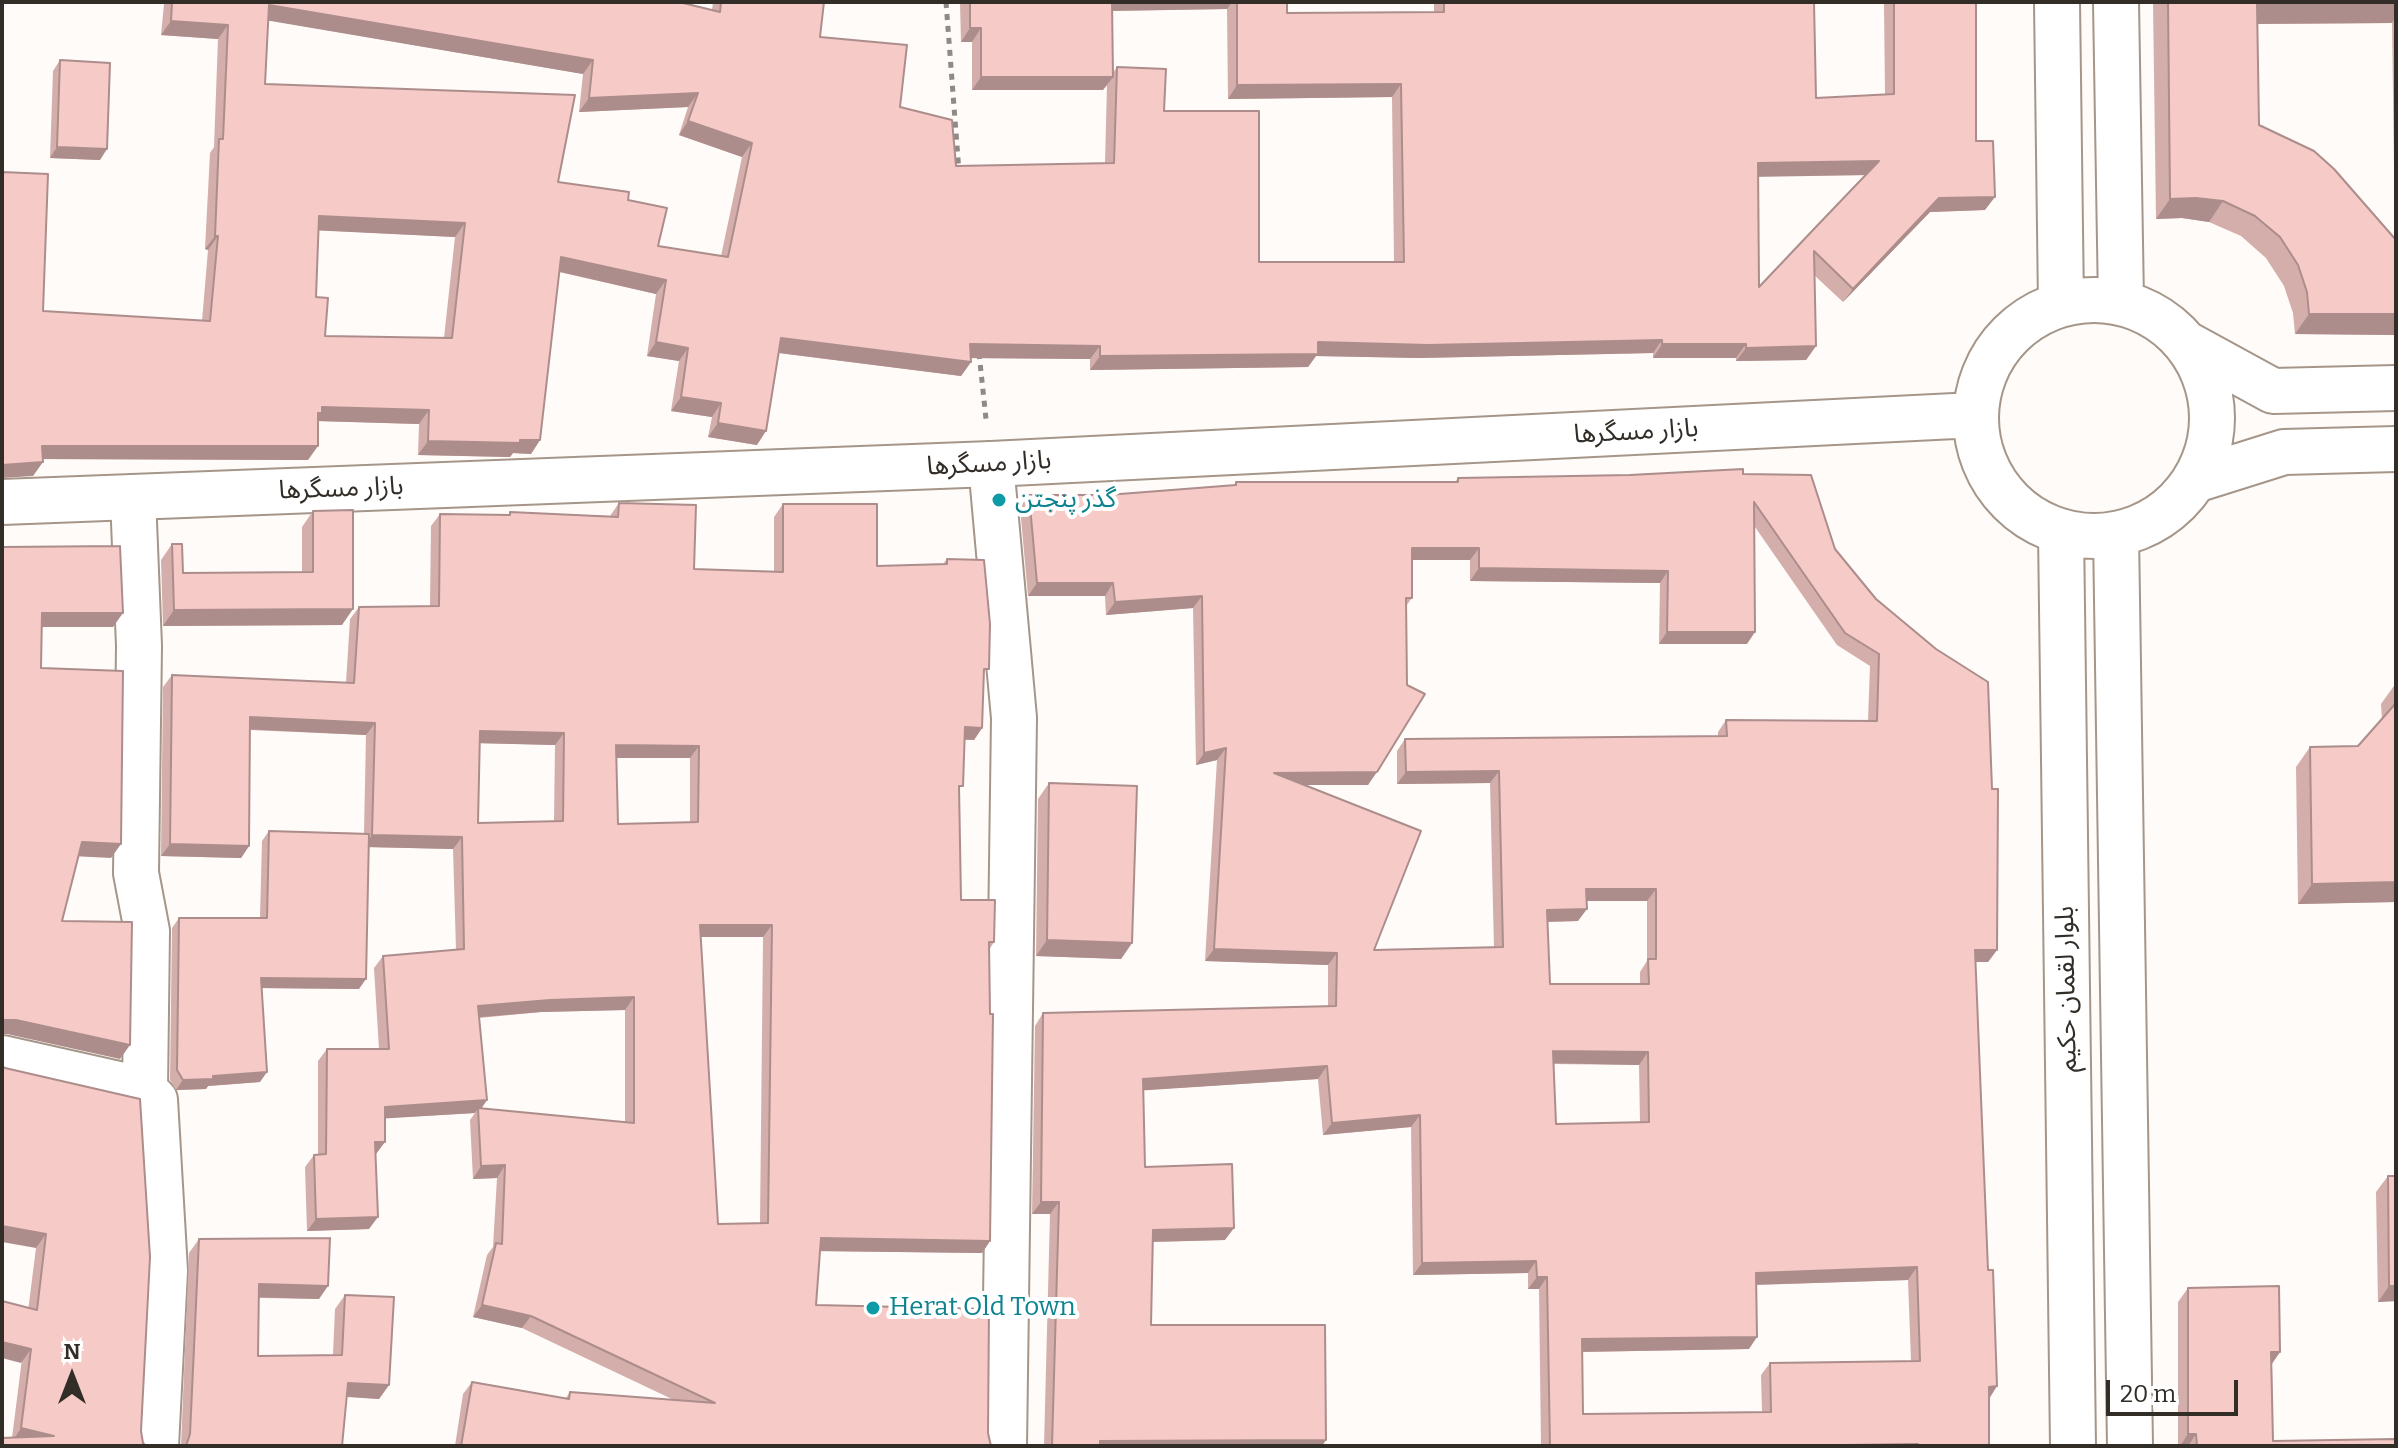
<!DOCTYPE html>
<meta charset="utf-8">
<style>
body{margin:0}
#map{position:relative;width:2398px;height:1448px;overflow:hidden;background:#fefbf8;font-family:Bitter,serif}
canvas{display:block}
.frame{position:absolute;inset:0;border:4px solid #332d28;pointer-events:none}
.north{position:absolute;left:32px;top:1336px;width:80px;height:80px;-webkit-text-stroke:6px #fff;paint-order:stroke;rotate:0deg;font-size:22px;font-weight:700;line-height:32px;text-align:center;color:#332d28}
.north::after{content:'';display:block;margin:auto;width:28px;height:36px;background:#332d28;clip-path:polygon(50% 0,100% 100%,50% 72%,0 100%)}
.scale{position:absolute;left:2106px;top:1380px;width:132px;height:36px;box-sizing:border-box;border:4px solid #332d28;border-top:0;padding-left:10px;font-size:24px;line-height:28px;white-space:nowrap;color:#332d28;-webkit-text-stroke:6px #fff;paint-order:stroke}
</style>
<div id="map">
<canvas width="2398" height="1448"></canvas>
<div class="frame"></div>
<div class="north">N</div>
<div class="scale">20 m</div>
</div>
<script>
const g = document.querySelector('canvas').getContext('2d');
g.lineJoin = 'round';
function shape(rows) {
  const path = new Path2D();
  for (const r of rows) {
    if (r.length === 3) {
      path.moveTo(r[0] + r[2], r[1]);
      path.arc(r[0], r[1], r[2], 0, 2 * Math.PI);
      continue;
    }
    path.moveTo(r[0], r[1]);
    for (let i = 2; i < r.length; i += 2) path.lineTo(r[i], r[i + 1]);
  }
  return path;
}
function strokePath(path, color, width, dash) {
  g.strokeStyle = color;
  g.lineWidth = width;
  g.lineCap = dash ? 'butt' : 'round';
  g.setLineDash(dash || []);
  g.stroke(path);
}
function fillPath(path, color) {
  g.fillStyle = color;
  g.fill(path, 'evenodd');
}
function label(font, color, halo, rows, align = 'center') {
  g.font = font + ' Bitter,"Noto Sans Arabic",serif';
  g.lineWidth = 8;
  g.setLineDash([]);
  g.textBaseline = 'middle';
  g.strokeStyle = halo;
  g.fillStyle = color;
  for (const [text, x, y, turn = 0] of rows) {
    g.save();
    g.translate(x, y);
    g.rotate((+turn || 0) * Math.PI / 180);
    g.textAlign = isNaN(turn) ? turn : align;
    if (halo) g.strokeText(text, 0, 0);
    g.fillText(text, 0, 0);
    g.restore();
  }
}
const minor = shape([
 [991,464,1014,718,1004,1446],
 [133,497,139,646,136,873,147,931,145,1090,155,1100,165,1271,156,1446],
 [2,1058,145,1090]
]);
const tertiary = shape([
 [2057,2,2061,304],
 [2116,2,2121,302],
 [2094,418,118],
 [2187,344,2273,391,2396,388],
 [2195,480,2284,452,2396,449],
 [2,502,991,464,1975,415],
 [2061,531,2073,1446],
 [2116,534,2130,1446]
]);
strokePath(minor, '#a59689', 48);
strokePath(tertiary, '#a59689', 48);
strokePath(shape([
 [946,2,959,172],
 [979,353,986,419]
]), '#8e8a86', 5, [6, 6]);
strokePath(minor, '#fff', 44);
strokePath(tertiary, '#fff', 44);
fillPath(shape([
 [129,2,679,2,712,10,713,2,824,2,820,37,900,107,956,166,1105,163,1107,85,1103,90,972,90,972,42,961,42,960,2,1287,2,1287,13,1434,12,1434,2,1976,2,1976,141,1985,210,1930,212,1843,302,1814,275,1816,346,1806,360,1736,361,1736,358,1653,358,1653,353,1419,358,1316,356,1308,367,1090,370,1090,359,971,358,971,362,961,376,779,353,757,445,708,437,712,417,671,411,679,361,647,356,656,294,559,272,540,440,531,454,513,453,510,457,418,455,419,424,318,421,308,460,43,459,33,476,43,311,202,321,208,250,205,249,210,153,214,147,218,39,161,35,164,4],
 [1814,4,1884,4,1885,94,1816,98],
 [1227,9,1228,99,1392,97,1394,262,1259,262,1164,111,1117,67,1113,73,1112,11],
 [268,20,583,74,579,112,688,107,679,135,742,157,721,256,658,246,628,200,558,182,265,84],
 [1866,175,1759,287,1759,176],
 [318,230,455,237,444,338,325,336,316,297],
 [2153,2,2396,2,2396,335,2295,334,2293,313,2284,286,2266,258,2241,236,2209,222,2182,218,2156,219],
 [2392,23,2395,239,2259,125,2257,24],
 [60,60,100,160,50,158,53,71],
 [1743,474,1835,549,1876,599,1997,950,1988,962,1975,962,1988,1270,1997,1386,1989,1398,1989,1446,1541,1446,1539,1289,1528,1289,1528,1273,1413,1275,1411,1127,1323,1135,1318,1079,1143,1090,1145,1167,1225,1240,1153,1242,1151,1325,1326,1440,1322,1446,1044,1446,1050,1214,1032,1214,1035,1026,1043,1013,1328,1007,1328,965,1205,961,1217,760,1196,765,1193,608,1106,615,1105,596,1028,596,1020,507,1029,495,1107,495,1233,486,1236,482,1455,482,1458,478],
 [1755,527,1837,645,1870,666,1868,721,1726,720,1718,732,1718,736,1405,739,1397,751,1397,784,1490,783,1494,948,1374,950,1304,785,1368,785,1407,685,1406,606,1412,598,1412,560,1470,560,1470,581,1660,583,1659,644,1747,644],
 [1587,901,1647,901,1647,961,1640,972,1640,984,1550,984,1547,922,1578,921],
 [1553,1064,1639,1065,1640,1122,1556,1124],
 [1908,1280,1911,1361,1770,1363,1761,1375,1762,1412,1583,1414,1582,1352,1749,1349,1756,1285],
 [619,503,694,569,774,572,774,517,783,504,877,566,943,564,947,559,984,676,982,728,974,740,964,740,959,792,961,900,994,942,989,950,990,1241,982,1253,820,1251,816,1305,988,1433,991,1446,455,1446,463,1394,472,1382,566,1398,570,1392,674,1400,522,1328,473,1317,487,1255,493,1247,497,1178,473,1179,470,1120,475,1113,385,1118,376,1154,369,1229,307,1231,305,1167,314,1155,318,1154,318,1061,327,1049,379,1049,374,968,383,956,456,950,453,849,369,847,359,989,262,988,260,1082,208,1086,206,1089,176,1090,170,1080,172,928,179,918,260,918,262,841,269,831,364,833,366,735,250,730,249,846,241,858,161,856,163,687,172,675,346,683,350,619,359,607,430,606,431,526,440,514,508,515,510,512,610,516],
 [480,743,555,745,554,821,478,823],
 [616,758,690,758,690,823,618,824],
 [701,937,763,937,760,1223,718,1224],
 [625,1010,625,1122,481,1108,487,1100,479,1018,541,1012],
 [313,511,342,625,163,626,161,560,172,544,183,573,302,572,302,527],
 [2396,683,2396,902,2298,904,2296,767,2310,747,2358,746,2382,719,2381,704],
 [1049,783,1132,943,1121,959,1036,956,1038,799],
 [2,1066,141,1431,12,1438,36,1248],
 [2388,1176,2396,1176,2396,1301,2378,1302,2376,1192],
 [199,1239,319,1299,259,1298,258,1356,333,1355,335,1309,345,1295,389,1385,379,1399,346,1397,342,1446,181,1446,189,1253],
 [2188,1288,2280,1352,2272,1364,2273,1441,2396,1446,2178,1446,2178,1302]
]), '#d4aeab');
fillPath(shape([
 [129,2,165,2,164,4],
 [1108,2,1232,2,1227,9,1102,11],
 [1805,2,1886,2,1884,4,1804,3],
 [2396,2,2396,17,2392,23,2243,24,2257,4],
 [269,5,593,60,583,74,259,19],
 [171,21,228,25,218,39,161,35],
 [970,28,981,28,972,42,961,42],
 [981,77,1113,77,1103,90,972,90],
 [1401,84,1392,97,1228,99,1237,85],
 [698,93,688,107,579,112,589,98],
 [688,121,752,143,742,157,679,135],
 [57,147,107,149,100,160,50,158],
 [1879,161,1869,175,1749,177,1758,163],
 [1995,197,1985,210,1930,212,1843,302,1853,289,1939,198],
 [2196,198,2223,201,2209,222,2182,218,2156,219,2170,199],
 [319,216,465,223,455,237,309,230],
 [215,236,218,236,208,250,205,249],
 [561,257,666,280,656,294,552,270],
 [2309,314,2396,314,2396,335,2295,334],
 [781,338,971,362,961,376,771,352],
 [1662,340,1653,353,1419,358,1316,356,1308,367,1090,370,1100,356,1318,342],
 [656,342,688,348,679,361,647,356],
 [970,344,1100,346,1090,359,960,358],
 [1662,344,1746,344,1736,358,1653,358],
 [1816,346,1806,360,1736,361,1746,348],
 [681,397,721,403,712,417,671,411],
 [322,407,429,410,419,424,316,421,308,427],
 [718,423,766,431,757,445,708,437],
 [540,440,531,454,513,453,510,457,418,455,428,441],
 [42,446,318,446,308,460,33,459],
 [43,462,33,476,2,478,2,465],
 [1412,548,1479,548,1470,560,1403,560],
 [1479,568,1668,571,1660,583,1470,581],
 [1037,583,1113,583,1105,596,1028,596],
 [1202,596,1193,608,1106,615,1115,602],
 [353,609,342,625,163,626,174,610],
 [42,613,123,613,113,627,32,627],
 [1667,632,1755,632,1747,644,1659,644],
 [250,717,375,723,366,735,242,729],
 [965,727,982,728,974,740,956,739],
 [480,731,564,733,555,745,471,743],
 [616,745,699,746,690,758,607,758],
 [1226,748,1217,760,1196,765,1204,753],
 [1499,771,1490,783,1397,784,1406,772],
 [1377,772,1368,785,1266,785,1274,773],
 [372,835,462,837,453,849,364,847],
 [82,842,121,844,111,858,72,856],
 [170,844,249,846,241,858,161,856],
 [2396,882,2396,902,2298,904,2312,884],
 [1586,889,1656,889,1647,901,1578,901],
 [1587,909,1578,921,1538,922,1547,910],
 [700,925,772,925,763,937,692,937],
 [1047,940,1132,943,1121,959,1036,956],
 [1214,949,1337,953,1328,965,1205,961],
 [1975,950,1997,950,1988,962,1966,962],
 [261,978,366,979,359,989,254,988],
 [634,997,625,1010,541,1012,470,1018,478,1006,550,1000],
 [5,1020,16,1020,130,1045,120,1059,7,1034,2,1034,2,1022],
 [1553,1051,1648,1052,1639,1065,1544,1063],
 [1327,1066,1318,1079,1134,1091,1143,1079],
 [267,1072,260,1082,208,1086,206,1089,176,1090,183,1080,213,1076],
 [487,1100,479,1112,478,1108,475,1113,376,1119,385,1107],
 [1420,1115,1411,1127,1323,1135,1332,1123],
 [375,1142,385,1142,376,1154],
 [505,1165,497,1178,473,1179,481,1166],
 [1041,1202,1059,1202,1050,1214,1032,1214],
 [378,1217,369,1229,307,1231,316,1219],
 [2,1226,46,1234,36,1248,2,1242],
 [1234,1228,1225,1240,1145,1242,1153,1230],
 [821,1238,990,1241,982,1253,812,1251],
 [1536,1261,1528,1273,1413,1275,1422,1263],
 [1917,1267,1908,1280,1747,1285,1756,1273],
 [1537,1277,1547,1277,1539,1289,1528,1289],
 [259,1284,328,1286,319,1299,250,1297],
 [2389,1286,2396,1286,2396,1301,2378,1302],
 [482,1305,531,1316,522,1328,473,1317],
 [1757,1337,1749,1349,1573,1352,1582,1339],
 [2,1342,31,1349,21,1363,2,1358],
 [2271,1352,2280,1352,2270,1366],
 [348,1383,389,1385,379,1399,338,1396],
 [1997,1386,1989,1399,1989,1387],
 [21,1428,54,1436,12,1442],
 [2188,1434,2196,1434,2188,1446,2180,1446],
 [1326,1440,1322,1446,1097,1446,1100,1441],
 [1918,1444,1916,1446,1772,1446]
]), '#ac8d8b');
const building = shape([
 [172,2,679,2,720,12,721,2,824,2,820,37,907,45,900,107,952,120,956,166,1114,163,1117,67,1166,69,1164,111,1259,111,1259,262,1404,262,1401,84,1237,85,1237,2,1287,2,1287,13,1444,12,1444,2,1814,2,1816,98,1894,94,1894,2,1976,2,1976,141,1993,141,1995,197,1939,198,1853,289,1814,251,1816,346,1746,348,1746,344,1662,344,1662,340,1428,345,1318,342,1318,354,1100,356,1100,346,970,344,971,362,781,338,766,431,718,423,721,403,681,397,688,348,656,342,666,280,561,257,540,440,520,440,520,443,428,441,429,410,322,407,322,413,318,413,318,446,42,446,43,462,2,465,2,172,48,174,43,311,210,321,218,236,215,236,219,139,223,139,228,25,171,21,172,2],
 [269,5,593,60,589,98,698,93,688,121,752,143,728,257,658,246,667,208,628,200,629,192,558,182,575,95,265,84,269,5],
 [1879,161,1813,230,1759,287,1758,163,1879,161],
 [319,216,465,223,452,338,325,336,328,298,316,297,319,216],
 [970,2,1112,2,1113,77,981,77,981,28,970,28,970,2],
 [2168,2,2396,2,2257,4,2259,125,2314,151,2334,169,2396,240,2396,314,2309,314,2307,292,2298,265,2280,237,2255,216,2223,201,2196,198,2170,199,2168,2],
 [60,60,110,63,107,149,57,147,60,60],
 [1743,469,1743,474,1811,475,1835,549,1876,599,1936,649,1988,682,1992,789,1998,789,1997,950,1975,950,1988,1270,1993,1270,1997,1386,1989,1387,1989,1446,1918,1446,1918,1444,1772,1446,1550,1446,1547,1277,1537,1277,1536,1261,1422,1263,1420,1115,1332,1123,1327,1066,1143,1079,1145,1167,1232,1164,1234,1228,1153,1230,1151,1325,1325,1325,1326,1440,1100,1441,1100,1446,1052,1446,1059,1202,1041,1202,1043,1013,1336,1006,1337,953,1214,949,1226,748,1204,753,1202,596,1115,602,1113,583,1037,583,1029,495,1107,495,1236,485,1236,482,1458,482,1458,478,1630,475,1743,469],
 [1754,502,1845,633,1879,654,1877,721,1726,720,1727,736,1405,739,1406,772,1499,771,1503,947,1374,950,1421,831,1274,773,1377,772,1425,694,1407,685,1406,598,1412,598,1412,548,1479,548,1479,568,1668,571,1667,632,1755,632,1754,502],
 [1586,889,1656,889,1656,959,1648,959,1649,984,1550,984,1547,910,1587,909,1586,889],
 [1553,1051,1648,1052,1649,1122,1556,1124,1553,1051],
 [1917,1267,1920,1361,1770,1363,1771,1412,1583,1414,1582,1339,1757,1337,1756,1273,1917,1267],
 [619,503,696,505,694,569,783,572,783,504,877,504,877,566,947,564,947,559,984,560,990,624,989,669,984,669,982,728,965,727,963,786,959,786,961,900,995,900,994,942,989,942,990,1014,993,1014,990,1241,821,1238,816,1305,989,1309,988,1433,991,1446,461,1446,472,1382,569,1399,570,1392,715,1403,531,1316,482,1305,496,1243,502,1244,505,1165,481,1166,478,1108,634,1123,634,997,550,1000,478,1006,487,1100,385,1107,385,1142,375,1142,378,1217,316,1219,314,1155,326,1154,327,1049,389,1049,383,956,464,949,462,837,372,835,375,723,250,717,249,846,170,844,172,675,354,683,359,607,439,606,440,514,510,515,510,512,618,517,619,503],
 [480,731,564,733,563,821,478,823,480,731],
 [616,745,699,746,698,822,618,824,616,745],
 [700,925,772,925,768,1223,718,1224,700,925],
 [353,510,353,609,174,610,172,544,182,544,183,573,313,572,313,511,353,510],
 [120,546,123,613,42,613,41,668,123,671,121,844,82,842,62,921,132,922,130,1045,16,1020,5,1020,2,1022,2,547,120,546],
 [2396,703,2396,882,2312,884,2310,747,2358,746,2396,703],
 [1049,783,1137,786,1132,943,1047,940,1049,783],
 [269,831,369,834,366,979,261,978,267,1072,213,1076,213,1079,183,1080,177,1070,179,918,267,918,269,831],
 [2,1066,5,1068,140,1099,150,1257,141,1431,143,1443,146,1446,2,1446,2,1438,54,1436,21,1428,31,1349,2,1342,2,1301,37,1310,46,1234,2,1226,2,1066],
 [2388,1176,2396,1176,2396,1286,2389,1286,2388,1176],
 [330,1238,328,1286,259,1284,258,1356,342,1355,345,1295,394,1297,389,1385,348,1383,342,1446,186,1446,190,1434,199,1239,330,1238],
 [2279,1286,2280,1352,2271,1352,2273,1441,2396,1439,2396,1446,2197,1446,2196,1434,2188,1434,2188,1288,2279,1286]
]);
fillPath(building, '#f6cac7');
strokePath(building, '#ac8d8b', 2);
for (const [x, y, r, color] of [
 [999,500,8,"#0f9aa8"],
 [873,1308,8,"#0f9aa8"]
]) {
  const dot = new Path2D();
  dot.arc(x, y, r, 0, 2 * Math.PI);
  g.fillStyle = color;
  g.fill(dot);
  strokePath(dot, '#fff', 3);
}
label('26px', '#332d28', '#fff', [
 ["بازار مسگرها",1636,432,-3],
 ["بازار مسگرها",989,464,-3],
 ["بازار مسگرها",341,489,-2],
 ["بلوار لقمان حکیم",2067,989,-91]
]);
label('26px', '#0d838f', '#fff', [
 ["گذر پنجتن",1015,500],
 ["Herat Old Town",889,1308]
], 'left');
</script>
